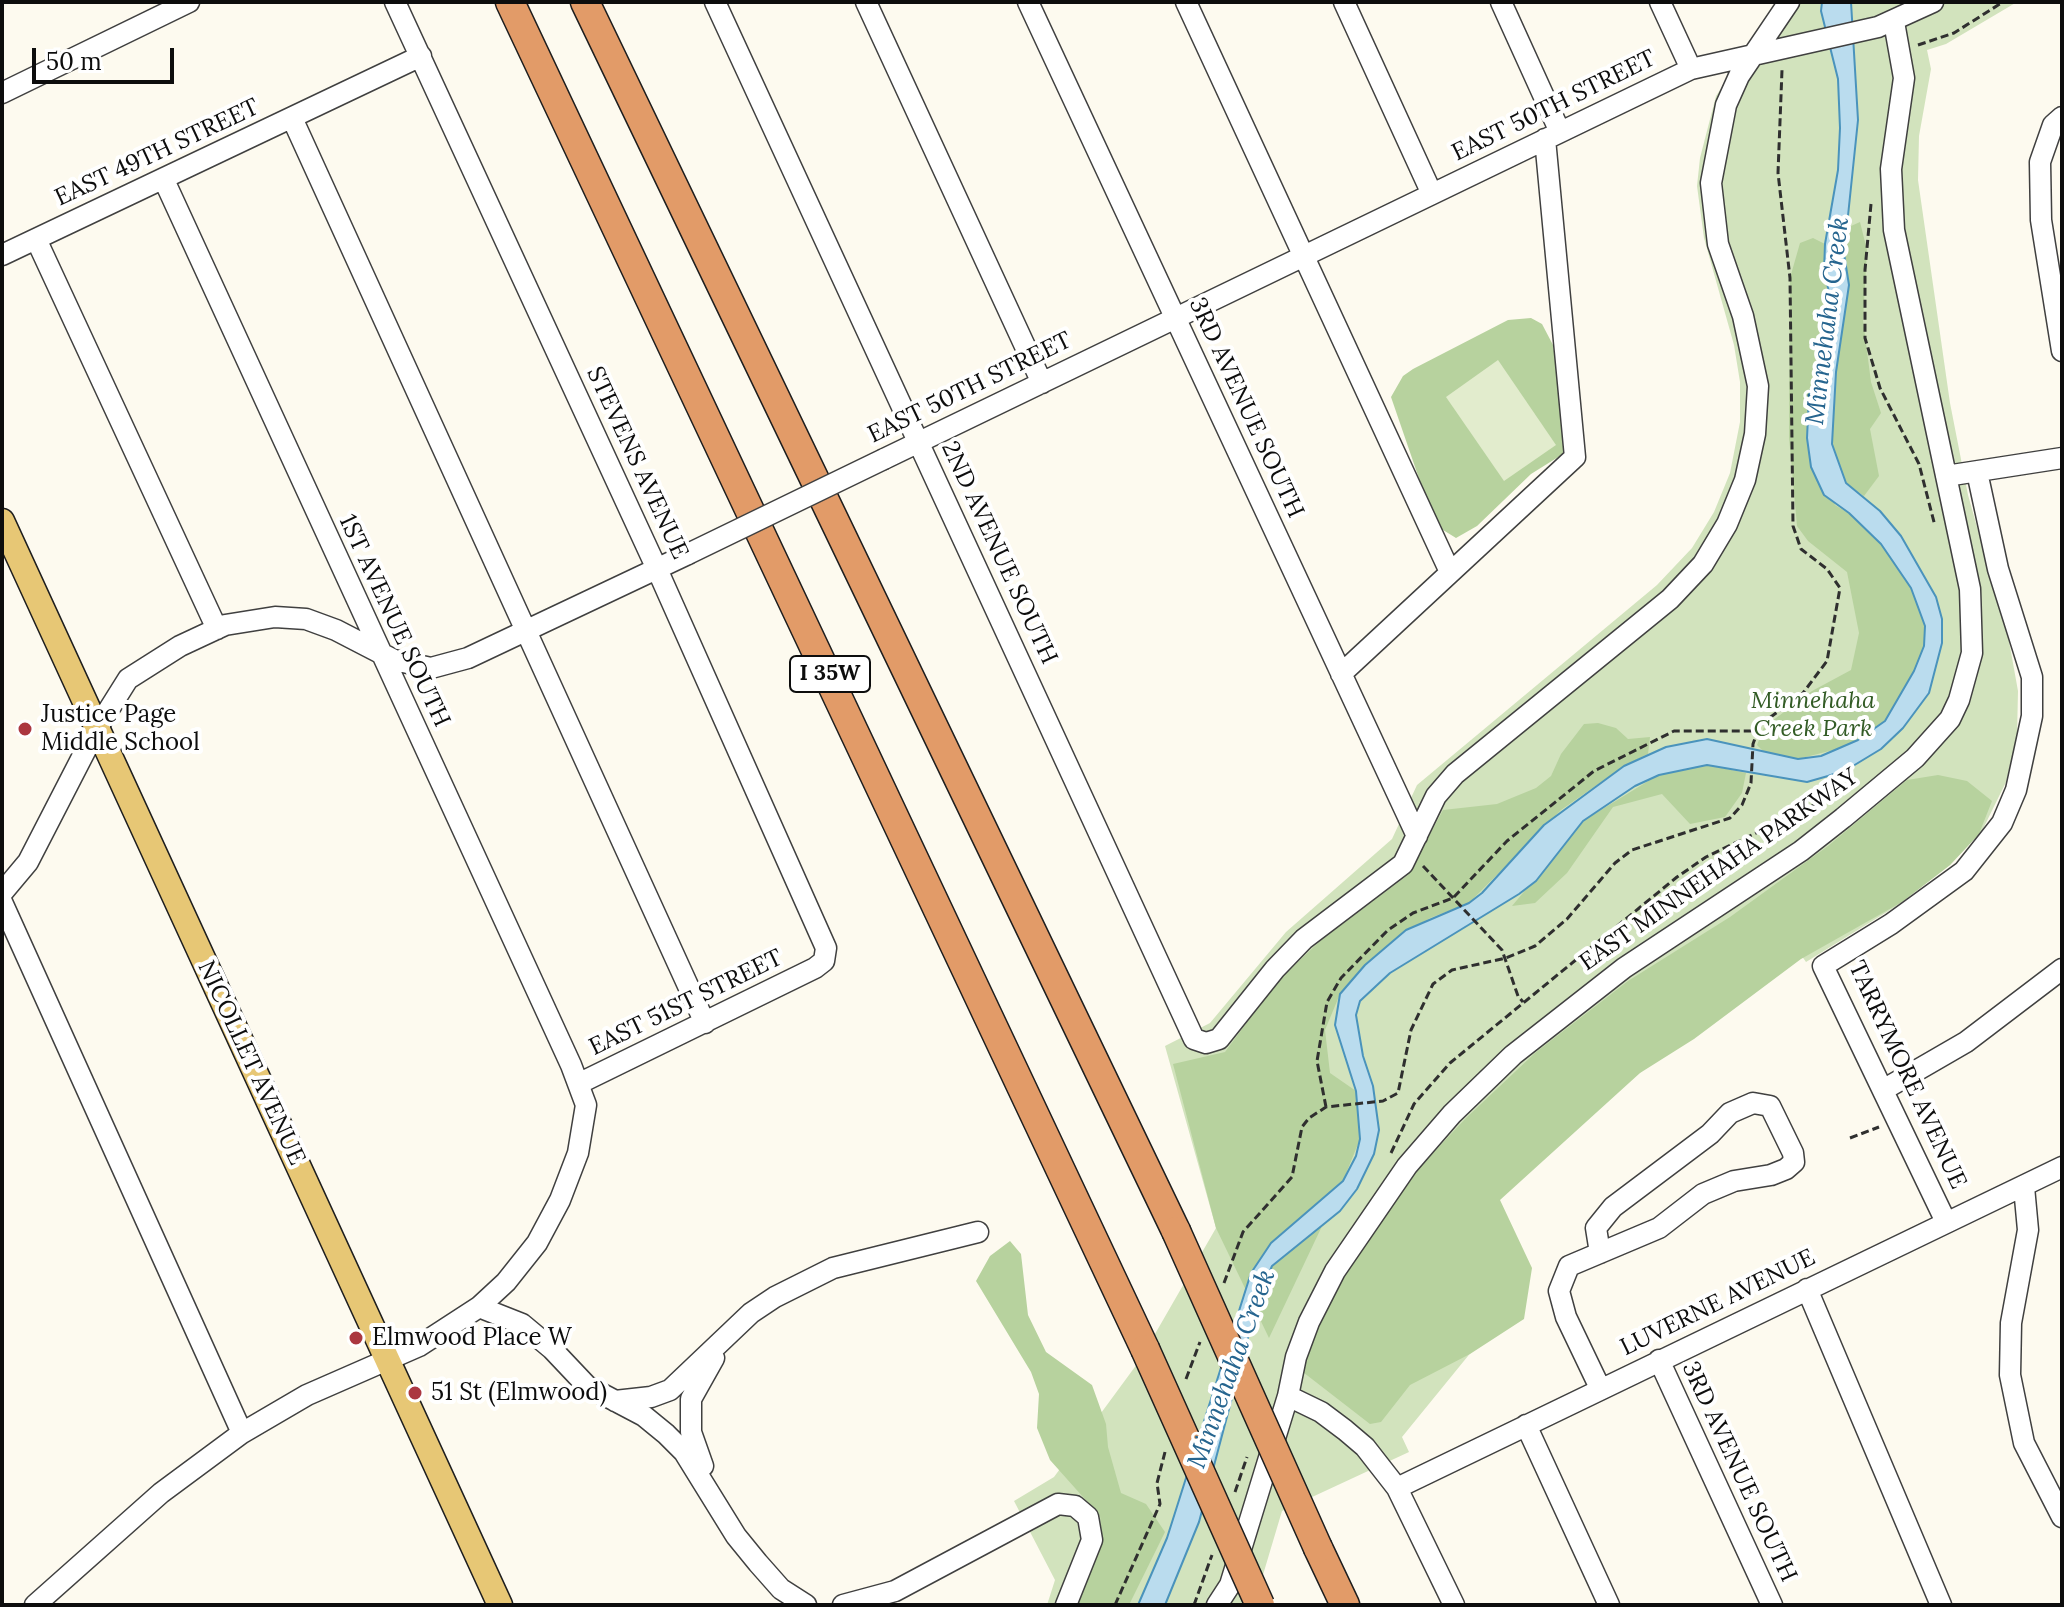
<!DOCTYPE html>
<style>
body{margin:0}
#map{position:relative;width:2064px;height:1607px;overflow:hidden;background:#fdfaef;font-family:Lora,serif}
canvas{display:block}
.frame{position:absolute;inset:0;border:4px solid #0d0d0d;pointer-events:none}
.scale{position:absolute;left:32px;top:48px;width:142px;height:36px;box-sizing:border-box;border:4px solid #0d0d0d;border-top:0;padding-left:10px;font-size:24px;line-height:28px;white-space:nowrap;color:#0d0d0d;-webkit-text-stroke:6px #fff;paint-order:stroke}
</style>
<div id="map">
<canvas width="2064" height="1607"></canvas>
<div class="frame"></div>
<div class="scale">50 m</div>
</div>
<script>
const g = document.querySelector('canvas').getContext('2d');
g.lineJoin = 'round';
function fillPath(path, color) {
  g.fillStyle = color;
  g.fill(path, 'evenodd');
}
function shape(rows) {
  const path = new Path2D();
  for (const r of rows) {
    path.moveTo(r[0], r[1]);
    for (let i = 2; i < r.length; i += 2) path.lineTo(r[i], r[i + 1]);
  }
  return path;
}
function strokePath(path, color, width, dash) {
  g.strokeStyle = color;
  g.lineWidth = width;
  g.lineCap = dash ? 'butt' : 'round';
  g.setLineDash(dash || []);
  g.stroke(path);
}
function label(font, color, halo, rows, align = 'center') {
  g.font = font + ' Lora,serif';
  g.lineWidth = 8;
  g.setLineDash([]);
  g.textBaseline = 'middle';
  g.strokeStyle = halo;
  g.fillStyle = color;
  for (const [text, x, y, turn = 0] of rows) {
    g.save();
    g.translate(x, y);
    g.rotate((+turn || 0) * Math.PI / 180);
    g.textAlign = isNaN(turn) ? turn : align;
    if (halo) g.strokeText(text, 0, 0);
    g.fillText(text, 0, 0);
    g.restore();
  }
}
fillPath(shape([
 [1778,2,2017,2,1946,44,1927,50,1931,69,1919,136,1918,180,1950,403,1968,495,2009,641,2018,691,2017,736,2006,782,1982,831,1950,865,1895,907,1806,962,1799,952,1714,1010,1485,1204,1525,1286,1402,1437,1409,1452,1282,1511,1254,1605,1047,1605,1055,1580,1014,1501,1054,1477,1140,1360,1216,1228,1165,1046,1210,1023,1286,932,1392,839,1417,785,1657,585,1692,548,1714,512,1730,473,1740,422,1740,382,1734,345,1704,238,1697,186,1700,158,1716,96]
]), '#d2e3bd');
fillPath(shape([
 [1860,222,1867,250,1863,320,1871,382,1881,413,1870,429,1879,476,1864,496,1846,483,1832,444,1836,372,1849,285,1844,254,1851,226],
 [1813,238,1825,244,1824,271,1829,292,1820,341,1820,363,1809,395,1807,438,1835,505,1848,513,1881,544,1911,588,1925,626,1924,646,1914,671,1885,721,1845,747,1798,759,1763,751,1757,745,1764,727,1812,691,1851,670,1859,633,1847,572,1808,541,1797,526,1789,437,1790,278,1800,243],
 [1531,318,1542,324,1553,345,1567,429,1563,454,1531,474,1477,526,1456,538,1435,525,1391,397,1403,376,1413,369,1508,320],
 [1598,723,1616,728,1628,739,1650,737,1648,754,1624,766,1561,810,1469,903,1430,918,1391,942,1340,994,1325,1030,1330,1073,1356,1091,1360,1139,1343,1181,1324,1200,1323,1224,1269,1338,1216,1228,1173,1064,1225,1052,1276,983,1320,941,1408,875,1443,810,1497,804,1536,788,1551,776,1561,754,1584,724],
 [1707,765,1746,773,1742,793,1725,817,1690,824,1662,794,1613,807,1567,873,1535,903,1512,906,1583,821,1658,775],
 [1938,775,1967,781,1992,801,1979,834,1950,865,1902,902,1801,959,1694,1039,1640,1073,1500,1200,1532,1268,1524,1319,1470,1354,1410,1385,1381,1422,1370,1424,1299,1369,1314,1324,1391,1198,1465,1119,1535,1053,1628,981,1730,917,1828,846,1907,780],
 [1010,1241,1021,1254,1028,1315,1046,1352,1092,1385,1106,1424,1108,1447,1121,1493,1146,1504,1165,1532,1129,1605,1077,1605,1102,1535,1100,1516,1050,1460,1037,1428,1039,1394,1031,1372,976,1281,990,1256]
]), '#b7d29e');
fillPath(shape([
 [1498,360,1556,445,1504,481,1446,397]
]), '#e2eccd');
const water = shape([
 [1822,2,1851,2,1858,120,1844,254,1849,285,1836,372,1832,444,1846,483,1880,511,1901,536,1936,597,1942,619,1942,643,1929,693,1903,728,1881,749,1848,769,1828,776,1807,782,1707,765,1659,775,1635,786,1583,821,1536,881,1519,894,1390,973,1360,1001,1356,1015,1363,1056,1373,1086,1379,1130,1374,1154,1357,1189,1340,1211,1272,1266,1258,1300,1199,1522,1165,1605,1138,1605,1167,1538,1251,1273,1271,1243,1343,1181,1356,1156,1360,1139,1356,1091,1335,1025,1340,994,1365,965,1406,930,1469,903,1482,893,1544,825,1624,766,1666,747,1707,739,1798,759,1821,756,1858,740,1885,721,1914,671,1924,646,1925,626,1911,588,1881,544,1849,513,1824,495,1811,467,1807,438,1809,395,1820,363,1820,341,1829,292,1824,271,1825,244,1838,170,1840,128,1838,79,1821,11,1822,2]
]);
fillPath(water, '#badcee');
strokePath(water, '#4a93bc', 2);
const minor = shape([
 [395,2,657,569,826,948,824,961,815,968,580,1083],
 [715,2,1194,1039,1206,1043,1219,1039,1275,969,1304,939,1403,864,1436,796,1455,774,1670,599,1703,564,1727,524,1745,480,1755,434,1758,386,1743,316,1718,244,1711,183,1726,105,1739,76,1789,2],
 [866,2,1042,383],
 [1028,2,1417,836],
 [1186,2,1450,572],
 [1344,2,1432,194],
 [1501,2,1560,132],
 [1660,2,1691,69],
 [2,93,189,2],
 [2062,117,2053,125,2040,162,2041,220,2062,351],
 [292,118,705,1023],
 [36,239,217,629],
 [2,255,421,56],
 [884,459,1691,69,1878,27,1933,2],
 [1946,476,2062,458],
 [1341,674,1575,457,1545,139],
 [2,893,28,862,96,730,128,679,180,646,225,625,275,617,306,619,336,630,394,660,431,668,468,658,688,554],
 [2,902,242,1433],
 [1883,1090,1966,1042,2062,969],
 [2024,1187,2028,1230,2011,1323,2010,1375,2024,1443,2062,1517],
 [1946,1222,1823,966,1891,924,1964,871,2002,823,2016,790,2032,716,2032,677,1998,569,1977,472],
 [1600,1253,1596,1228,1613,1207,1710,1134,1730,1113,1753,1103,1770,1106,1793,1153,1794,1162,1786,1169,1771,1175,1734,1181,1703,1194,1659,1228,1569,1266,1559,1291,1566,1317,1600,1388],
 [1807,1289,1941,1605],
 [479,1307,522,1324,552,1349,587,1386,644,1416,666,1434,684,1452,736,1536,758,1563,781,1589,806,1605],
 [1659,1360,1772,1605],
 [1288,1396,1321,1412,1345,1430,1365,1447,1397,1488,1454,1605],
 [615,1401,651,1397,670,1390,751,1313,775,1297,833,1268,978,1232],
 [1526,1425,1609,1605],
 [703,1466,691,1432,691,1399,714,1358],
 [1397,1488,2062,1167],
 [35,1605,161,1493,242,1433,307,1395,419,1346,479,1307,506,1282,537,1243,560,1200,578,1153,586,1105,571,1065,164,180],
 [843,1605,895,1591,1058,1504,1075,1506,1088,1517,1092,1540,1066,1605],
 [1217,1605,1230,1585,1288,1396,1296,1357,1309,1322,1335,1271,1407,1166,1452,1114,1513,1055,1624,968,1801,851,1843,818,1915,758,1950,719,1959,700,1972,653,1970,589,1894,230,1891,169,1904,78,1894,22]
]);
const major = shape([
 [2,521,500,1605]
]);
const highway = shape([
 [510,2,1145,1349],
 [585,2,1176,1231],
 [1318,1548,1345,1605]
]);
strokePath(minor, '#404040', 23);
strokePath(major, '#1e1e1e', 27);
strokePath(highway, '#1e1e1e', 31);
strokePath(shape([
 [1918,45,1954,33,2003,2],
 [1871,204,1865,270,1865,338,1880,388,1919,464,1935,526],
 [1423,866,1502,950,1518,996,1523,1002],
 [1326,1107,1317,1061,1327,1002,1341,978,1388,930,1413,913,1453,898,1507,841,1594,771,1674,731,1756,731],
 [1850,1138,1879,1127],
 [1391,1153,1414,1104,1450,1063,1677,877,1706,857,1845,790],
 [1224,1283,1243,1232,1292,1177,1302,1127,1309,1118,1326,1107,1383,1101,1398,1093,1411,1030,1433,984,1452,970,1506,958,1535,946,1567,919,1615,863,1632,850,1730,818,1742,805,1751,783,1753,744,1760,725,1803,693,1827,661,1840,588,1827,569,1801,549,1793,526,1790,278,1778,173,1782,70],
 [1186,1379,1200,1342],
 [1235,1492,1247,1457],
 [1115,1605,1160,1504,1157,1483,1165,1452],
 [1194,1605,1212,1555]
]), '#2f2f2f', 3, [8, 4]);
strokePath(minor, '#fff', 20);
strokePath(major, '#e7c775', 24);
strokePath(highway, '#e29b68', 28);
const minorBridge = shape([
 [688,554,884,459]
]);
const highwayBridge = shape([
 [1176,1231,1318,1548],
 [1145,1349,1260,1605]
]);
strokePath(minorBridge, '#404040', 23, []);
strokePath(highwayBridge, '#1e1e1e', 31, []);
strokePath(minorBridge, '#fff', 20);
strokePath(highwayBridge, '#e29b68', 28);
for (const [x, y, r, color] of [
 [25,729,8,"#ab3740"],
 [356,1338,8,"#ab3740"],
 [415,1393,8,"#ab3740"]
]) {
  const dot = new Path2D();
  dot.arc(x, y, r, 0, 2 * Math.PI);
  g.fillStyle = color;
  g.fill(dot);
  strokePath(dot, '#fff', 3);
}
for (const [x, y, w] of [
 [830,674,80]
]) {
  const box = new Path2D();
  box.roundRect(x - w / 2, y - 18, w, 36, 6);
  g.fillStyle = '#fff';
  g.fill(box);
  strokePath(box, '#0d0d0d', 2);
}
label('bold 22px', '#0d0d0d', null, [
 ["I 35W",830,674]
]);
label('24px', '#0d0d0d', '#fff', [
 ["EAST 50TH STREET",1554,106,-26],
 ["EAST 49TH STREET",157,153,-25],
 ["EAST 50TH STREET",970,388,-26],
 ["3RD AVENUE SOUTH",1246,408,65],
 ["STEVENS AVENUE",637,463,65],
 ["2ND AVENUE SOUTH",999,553,65],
 ["1ST AVENUE SOUTH",394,621,65],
 ["EAST MINNEHAHA PARKWAY",1719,870,-35],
 ["EAST 51ST STREET",686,1003,-26],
 ["NICOLLET AVENUE",251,1063,65],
 ["TARRYMORE AVENUE",1907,1075,65],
 ["LUVERNE AVENUE",1718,1303,-26],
 ["3RD AVENUE SOUTH",1739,1472,65]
]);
label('italic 24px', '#335c26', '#fff', [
 ["Minnehaha",1813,701],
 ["Creek Park",1813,729]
]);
label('24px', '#0d0d0d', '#fff', [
 ["Justice Page",41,715],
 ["Middle School",41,743],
 ["Elmwood Place W",372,1338],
 ["51 St (Elmwood)",431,1393]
], 'left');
label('italic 26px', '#26658f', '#fff', [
 ["Minnehaha Creek",1828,321,-83],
 ["Minnehaha Creek",1232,1369,-70]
]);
</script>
